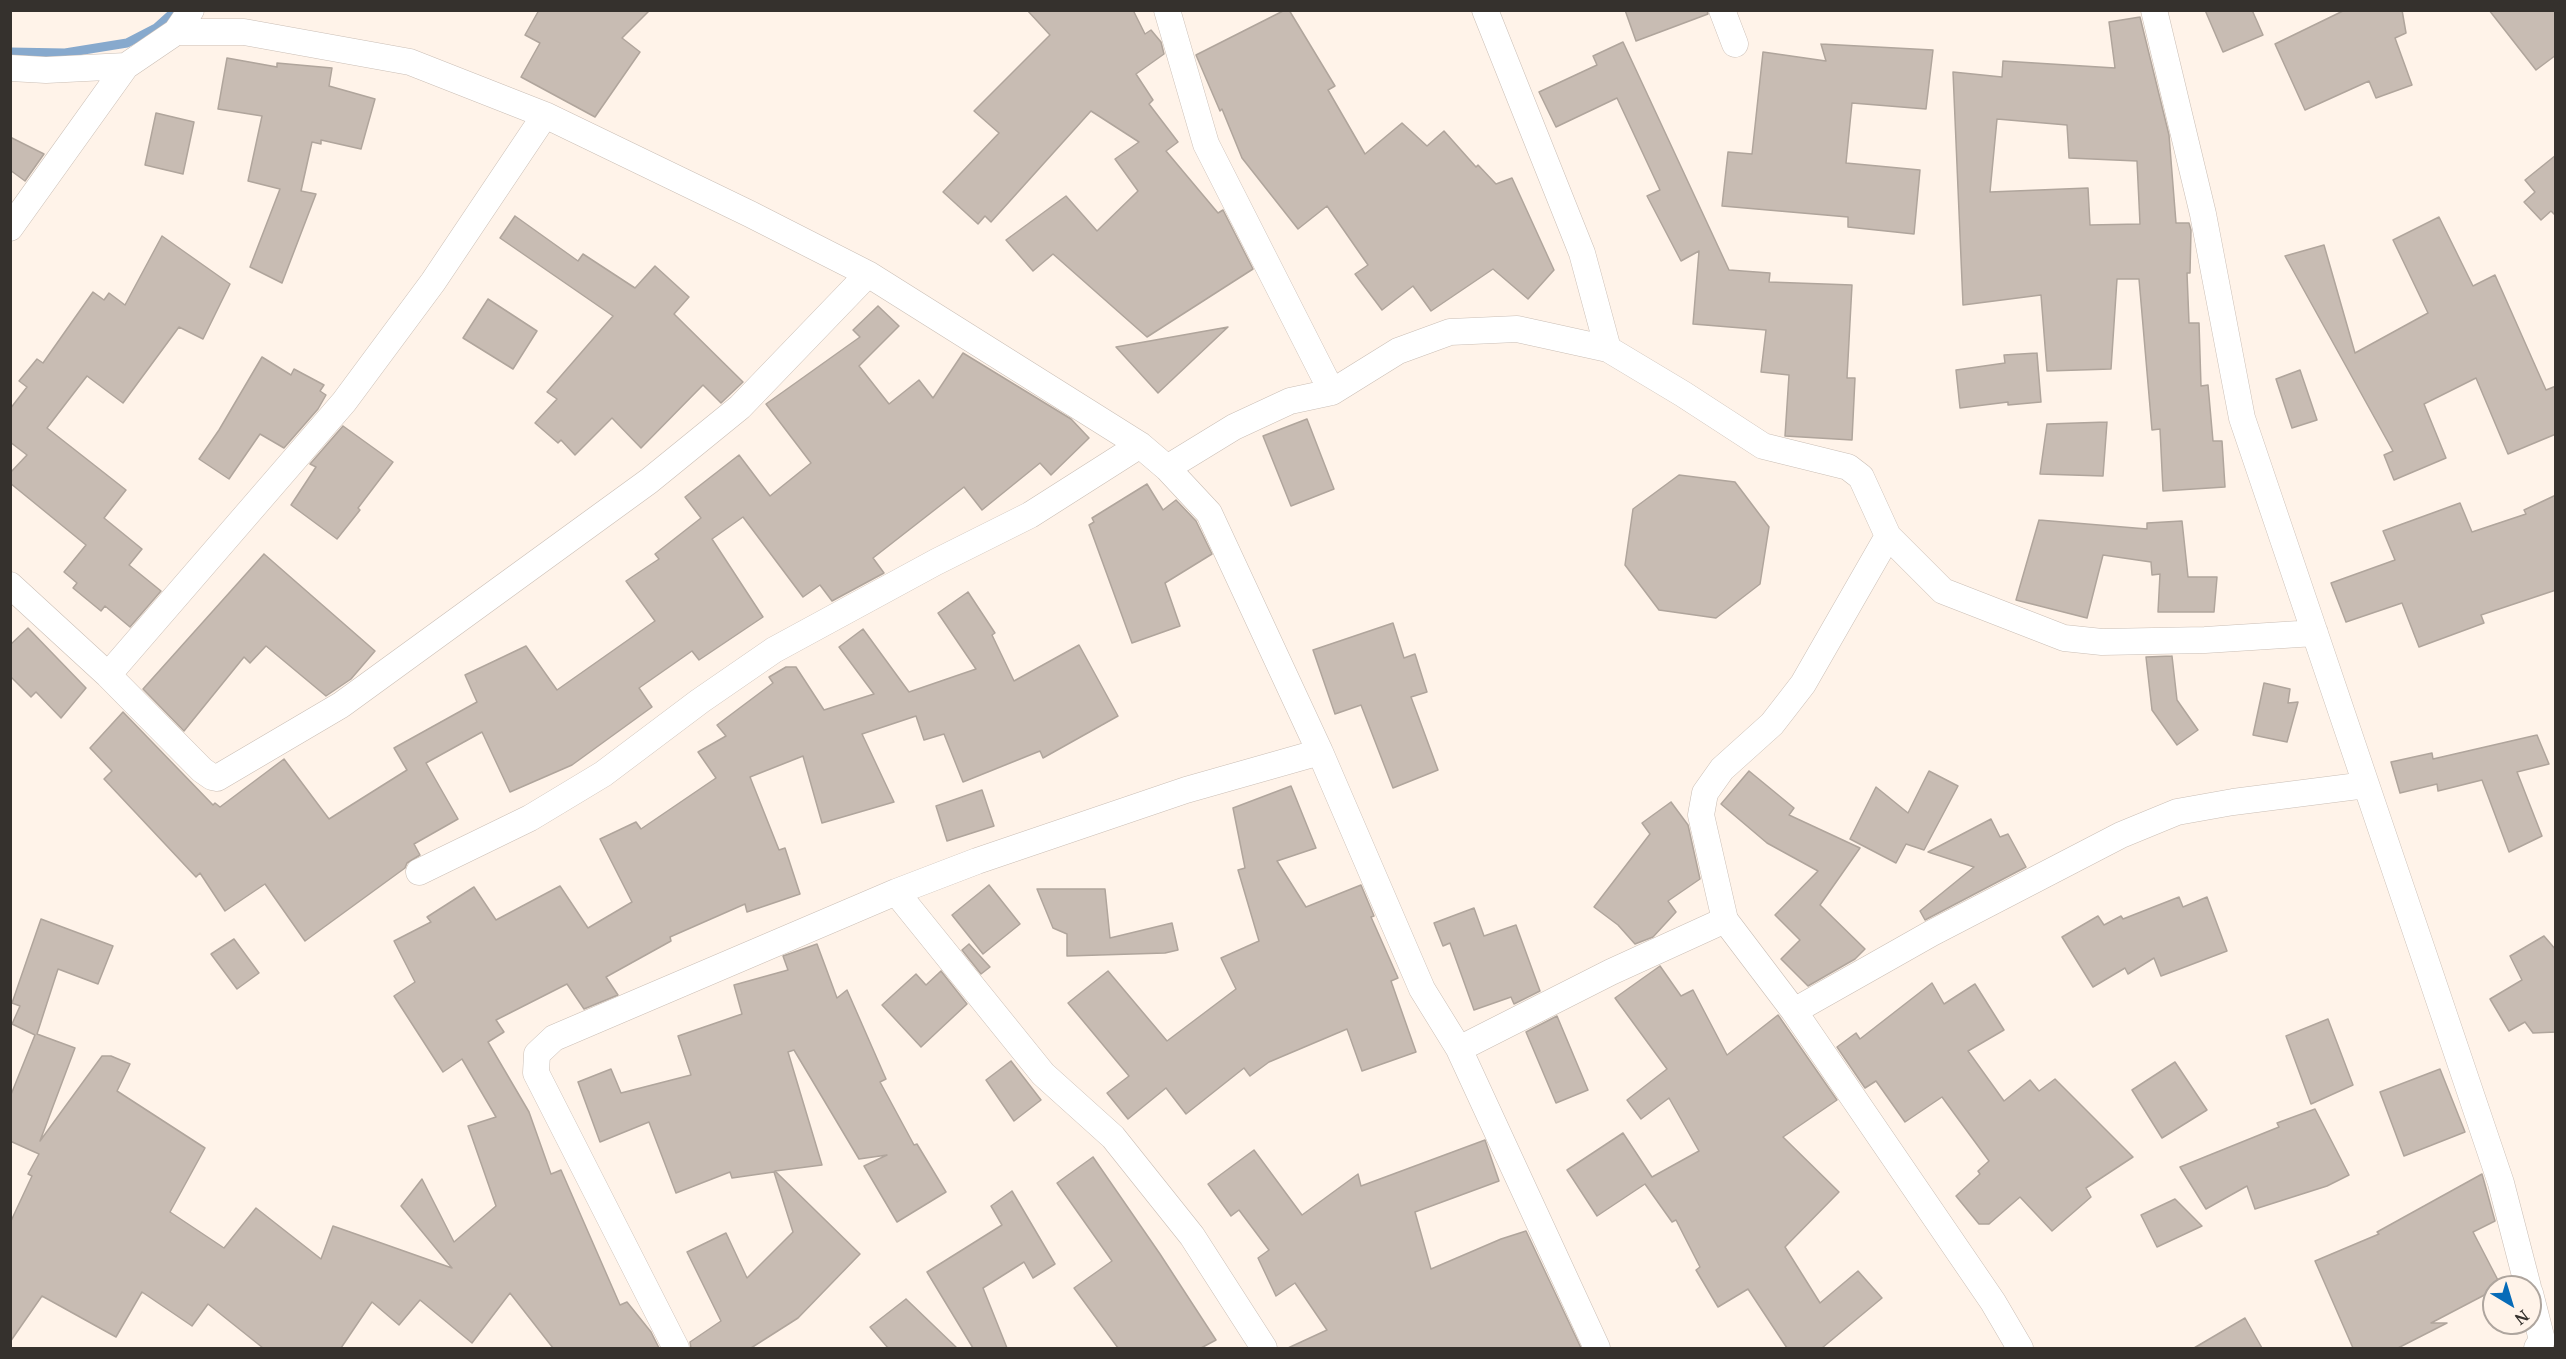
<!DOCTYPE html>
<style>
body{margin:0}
#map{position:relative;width:2566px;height:1359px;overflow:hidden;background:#fff3e9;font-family:"Noto Serif",serif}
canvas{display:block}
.frame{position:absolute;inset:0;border:12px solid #35312d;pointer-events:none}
.north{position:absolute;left:2482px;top:1275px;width:60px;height:60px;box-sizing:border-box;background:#fff3e9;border:2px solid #aea59e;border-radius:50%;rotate:142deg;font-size:16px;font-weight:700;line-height:24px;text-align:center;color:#35312d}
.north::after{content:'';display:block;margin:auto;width:21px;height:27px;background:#076bb8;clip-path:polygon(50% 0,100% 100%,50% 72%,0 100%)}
</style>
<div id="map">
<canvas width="2566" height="1359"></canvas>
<div class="frame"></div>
<div class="north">N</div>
</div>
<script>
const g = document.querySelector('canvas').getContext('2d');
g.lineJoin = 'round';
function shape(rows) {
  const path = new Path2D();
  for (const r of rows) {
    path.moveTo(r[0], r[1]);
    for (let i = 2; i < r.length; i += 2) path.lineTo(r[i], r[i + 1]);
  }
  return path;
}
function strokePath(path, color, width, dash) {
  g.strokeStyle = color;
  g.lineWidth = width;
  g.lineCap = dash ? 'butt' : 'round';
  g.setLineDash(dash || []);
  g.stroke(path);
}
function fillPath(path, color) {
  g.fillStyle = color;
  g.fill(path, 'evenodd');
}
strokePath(shape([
 [10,52,65,53,127,43,156,28,176,10]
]), '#87a9cd', 9);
const building = shape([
 [539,10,650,10,622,38,640,52,595,117,521,77,540,43,525,35,539,10],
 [1027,10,1133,10,1145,34,1151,30,1161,42,1164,54,1136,74,1153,100,1149,104,1178,142,1166,151,1218,213,1223,210,1253,269,1147,337,1053,254,1033,271,1006,240,1066,196,1097,231,1138,191,1115,159,1139,142,1091,111,991,222,985,216,978,224,943,192,999,133,974,111,1050,35,1027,10],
 [1285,10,1289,10,1335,86,1328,90,1365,154,1402,123,1427,146,1444,131,1476,167,1478,165,1496,184,1512,178,1554,270,1528,299,1493,269,1431,311,1413,286,1382,310,1355,274,1368,265,1327,206,1298,229,1242,158,1222,109,1220,111,1196,55,1285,10],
 [1625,10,1707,10,1708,14,1636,41,1625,10],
 [2205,10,2252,10,2263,35,2223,52,2205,10],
 [2345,10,2402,10,2406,33,2395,38,2412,85,2376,98,2369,81,2305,110,2275,44,2345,10],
 [2489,10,2556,10,2556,55,2536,70,2489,10],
 [2140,17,2169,135,2176,223,2189,223,2191,230,2190,273,2187,273,2189,323,2199,323,2201,386,2208,385,2213,441,2222,441,2225,487,2163,491,2160,429,2152,430,2139,279,2117,279,2111,369,2047,371,2041,295,1963,305,1953,72,2002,77,2003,61,2115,68,2109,22,2140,17],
 [1997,119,2067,125,2069,158,2137,161,2140,224,2090,225,2088,188,1990,192,1997,119],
 [1623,42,1729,270,1770,273,1769,282,1852,285,1847,378,1855,378,1852,440,1785,436,1789,375,1761,372,1766,330,1693,324,1699,251,1681,261,1647,196,1660,190,1617,98,1556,127,1539,92,1597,65,1593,56,1623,42],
 [1821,44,1933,50,1926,109,1852,103,1846,163,1920,170,1914,234,1848,227,1848,217,1722,206,1728,152,1752,154,1763,52,1826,61,1821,44],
 [227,58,277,67,277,63,332,68,329,86,375,99,361,149,321,140,321,144,312,142,301,191,316,194,282,283,250,267,280,189,248,181,262,116,218,109,227,58],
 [156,113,194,122,183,174,145,165,156,113],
 [10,137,44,154,25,181,10,170,10,137],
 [2556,155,2556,216,2551,211,2541,220,2524,202,2535,192,2525,180,2556,155],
 [515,216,578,261,583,254,635,288,655,266,689,297,674,314,743,382,721,403,703,385,641,448,612,418,575,455,561,440,558,443,535,423,557,399,547,392,613,316,500,238,515,216],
 [2439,217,2473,286,2495,275,2546,390,2556,386,2556,434,2508,454,2476,378,2424,404,2446,458,2394,480,2384,455,2393,451,2285,256,2324,245,2355,353,2428,313,2393,240,2439,217],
 [162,236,230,284,203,339,179,327,123,403,87,376,47,428,126,490,104,518,142,549,129,565,161,591,130,627,105,606,101,611,73,588,77,583,64,572,86,545,10,483,10,473,27,455,10,442,10,409,27,387,19,381,37,359,43,363,93,292,104,300,109,293,125,305,162,236],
 [488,299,537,331,513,369,463,338,488,299],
 [878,306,899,326,859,366,889,404,919,380,933,398,963,353,1071,419,1089,438,1051,475,1040,463,982,510,964,487,873,558,884,573,832,601,820,585,803,597,743,517,712,539,763,617,699,660,692,651,639,688,652,707,572,765,510,792,482,732,426,763,458,819,414,844,420,855,407,863,405,868,305,941,265,884,225,911,200,873,196,877,104,779,112,771,90,748,123,712,213,805,215,803,220,807,284,759,329,819,407,770,394,748,477,702,465,675,526,646,557,690,655,621,626,581,659,559,655,554,701,518,685,497,739,455,770,496,811,463,766,404,860,337,853,330,878,306],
 [1228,327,1158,393,1116,347,1228,327],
 [2037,353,2041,402,2008,405,2008,402,1960,408,1956,370,2005,363,2004,355,2037,353],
 [262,357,291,375,294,369,324,385,320,391,326,395,318,409,284,448,260,434,229,479,199,459,219,430,262,357],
 [2300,370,2317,420,2292,428,2276,379,2300,370],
 [1307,419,1334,489,1291,506,1263,436,1307,419],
 [2107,422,2103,476,2040,474,2047,424,2107,422],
 [343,426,393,462,358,508,360,510,337,539,291,505,316,467,310,464,343,426],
 [1679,475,1735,482,1769,527,1760,584,1716,618,1659,610,1625,565,1633,509,1679,475],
 [1147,484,1163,510,1176,500,1196,521,1212,554,1165,583,1180,626,1132,643,1089,525,1094,522,1092,518,1147,484],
 [2556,495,2556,590,2481,615,2484,623,2419,647,2402,603,2346,622,2331,583,2395,560,2383,531,2460,503,2472,532,2526,514,2524,510,2556,495],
 [2039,520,2147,529,2147,523,2182,521,2188,577,2217,577,2214,612,2158,612,2160,574,2152,575,2151,562,2103,555,2087,618,2016,600,2039,520],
 [264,554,375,651,351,679,326,696,266,646,250,663,244,657,184,731,143,689,264,554],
 [968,592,995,633,992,635,1014,681,1079,645,1118,716,1043,758,1040,751,963,782,944,734,924,740,916,716,862,734,894,802,822,823,803,756,750,777,779,850,785,848,800,894,747,912,745,904,670,937,671,941,606,977,618,995,584,1009,567,984,496,1020,504,1032,488,1042,529,1112,551,1174,561,1170,620,1305,627,1302,651,1332,659,1348,553,1348,510,1293,472,1343,420,1300,399,1325,372,1302,341,1348,263,1348,208,1304,192,1326,142,1292,116,1337,42,1296,10,1342,10,1223,32,1176,28,1174,39,1154,10,1141,10,1097,35,1035,12,1024,20,1006,12,1003,41,919,113,946,98,984,58,969,37,1034,75,1048,40,1141,102,1056,111,1056,130,1064,117,1091,205,1148,170,1212,224,1248,256,1208,321,1259,333,1226,452,1268,401,1206,422,1179,454,1242,496,1206,468,1126,496,1117,462,1059,443,1072,394,996,415,982,394,941,431,922,427,917,474,887,496,920,560,886,588,928,632,902,600,839,636,822,641,829,716,778,698,752,726,736,717,725,773,683,769,677,786,667,796,667,824,710,874,694,839,647,863,629,909,692,976,669,938,613,968,592],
 [1393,623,1404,658,1415,654,1427,692,1411,697,1438,770,1393,788,1361,705,1335,714,1313,650,1393,623],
 [28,628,86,688,61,718,36,692,31,697,10,676,10,645,28,628],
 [2172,656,2177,700,2198,730,2177,745,2152,710,2146,657,2172,656],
 [2264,683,2290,689,2288,703,2298,702,2287,742,2253,735,2264,683],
 [2537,735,2549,764,2517,772,2542,836,2509,852,2482,780,2438,791,2437,784,2400,793,2391,762,2432,753,2433,759,2537,735],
 [1749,771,1794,808,1789,815,1860,848,1820,905,1865,949,1855,959,1808,986,1781,959,1800,940,1775,915,1818,871,1767,843,1721,804,1749,771],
 [1929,771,1958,786,1924,850,1906,844,1896,863,1850,839,1876,787,1908,813,1929,771],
 [1291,786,1316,848,1277,861,1306,907,1361,885,1374,916,1371,917,1398,978,1391,981,1416,1052,1362,1071,1347,1029,1269,1062,1250,1076,1244,1068,1186,1114,1166,1088,1128,1119,1107,1093,1129,1076,1068,1003,1108,971,1167,1041,1236,989,1221,958,1259,941,1238,870,1245,868,1233,808,1291,786],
 [982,790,994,826,947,841,936,806,982,790],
 [1671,802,1688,825,1700,879,1668,901,1676,912,1653,937,1635,944,1618,925,1594,907,1650,834,1642,823,1671,802],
 [1991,819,2000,837,2008,834,2026,867,1925,920,1920,911,1974,867,1928,852,1991,819],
 [989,885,1020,924,983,954,952,915,989,885],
 [1037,889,1105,889,1110,938,1172,923,1178,950,1165,953,1067,956,1067,934,1053,928,1037,889],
 [2179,897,2183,907,2207,897,2227,951,2161,976,2154,958,2128,974,2125,968,2093,987,2062,937,2098,916,2104,925,2121,916,2123,919,2179,897],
 [1474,908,1484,936,1516,925,1540,991,1514,1004,1511,997,1474,1010,1450,943,1443,946,1434,923,1474,908],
 [2544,936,2556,950,2556,1032,2533,1033,2525,1022,2509,1031,2490,999,2522,980,2510,956,2544,936],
 [234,939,259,973,237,989,211,954,234,939],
 [817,944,837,998,847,990,886,1079,880,1082,914,1145,917,1144,946,1192,897,1222,864,1166,887,1155,859,1159,794,1050,788,1052,822,1165,775,1171,860,1254,798,1318,751,1348,691,1348,690,1342,721,1321,687,1252,726,1233,747,1278,793,1232,774,1172,732,1178,730,1172,676,1193,649,1122,600,1142,578,1082,611,1069,621,1093,691,1075,678,1036,742,1014,734,985,788,970,783,956,817,944],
 [969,944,990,967,981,974,962,950,969,944],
 [1660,966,1681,996,1693,990,1727,1055,1778,1015,1837,1100,1783,1137,1839,1192,1785,1247,1820,1303,1858,1271,1882,1298,1822,1348,1787,1348,1748,1289,1718,1307,1696,1270,1700,1267,1676,1220,1672,1222,1645,1184,1597,1216,1567,1170,1623,1133,1652,1177,1699,1151,1669,1098,1641,1119,1627,1100,1667,1069,1615,998,1660,966],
 [941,971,967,1004,921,1047,882,1005,916,974,926,985,941,971],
 [1932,983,1944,1004,1975,984,2004,1030,1968,1051,2004,1101,2030,1080,2039,1091,2055,1079,2133,1157,2086,1188,2091,1197,2052,1231,2020,1197,1989,1224,1979,1224,1956,1196,1980,1174,1978,1171,1989,1161,1942,1097,1905,1122,1876,1081,1865,1088,1837,1047,1856,1033,1860,1039,1932,983],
 [1557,1016,1588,1090,1556,1103,1526,1032,1557,1016],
 [2328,1019,2353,1085,2311,1104,2286,1036,2328,1019],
 [1011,1061,1041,1100,1014,1121,986,1080,1011,1061],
 [2175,1062,2207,1110,2162,1138,2132,1090,2175,1062],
 [2440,1069,2465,1132,2404,1156,2380,1092,2440,1069],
 [2315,1109,2349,1175,2327,1186,2255,1209,2247,1186,2206,1209,2180,1167,2279,1127,2277,1123,2315,1109],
 [1485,1140,1499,1181,1415,1212,1431,1269,1501,1239,1526,1231,1581,1348,1288,1348,1327,1330,1295,1283,1276,1296,1258,1258,1269,1250,1239,1210,1231,1216,1208,1184,1254,1150,1302,1215,1358,1174,1361,1186,1485,1140],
 [1093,1157,1160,1254,1216,1340,1201,1348,1118,1348,1074,1288,1112,1261,1057,1183,1093,1157],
 [2482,1174,2495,1221,2473,1232,2501,1286,2494,1287,2494,1290,2431,1323,2447,1323,2398,1348,2353,1348,2315,1261,2379,1234,2377,1232,2482,1174],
 [1012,1191,1055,1264,1033,1278,1024,1262,983,1288,1007,1348,973,1348,927,1272,1002,1225,991,1206,1012,1191],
 [2175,1199,2202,1226,2157,1247,2141,1215,2175,1199],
 [906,1299,957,1348,888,1348,870,1327,906,1299],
 [2245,1318,2262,1348,2194,1348,2245,1318]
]);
fillPath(building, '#c8bcb3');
strokePath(building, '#b0a59c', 1.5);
const street = shape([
 [1167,10,1206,144,1332,392],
 [1485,10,1582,253,1608,349],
 [1722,10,1735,44],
 [2154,10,2203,214,2242,418,2501,1183,2528,1287],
 [176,32,244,32,410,62,545,115,750,214,868,274,1140,445,1167,468,1209,513,1320,752,1422,989,1459,1049,1597,1348],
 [10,68,46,70,126,66],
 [10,228,126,66,176,32,191,10],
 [1167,468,1234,427,1290,401,1332,392,1398,351,1450,332,1517,329,1608,349,1683,394,1763,446,1848,467,1861,477,1888,536,1943,591,2064,638,2102,642,2205,640,2315,633],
 [1888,536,1803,684,1772,724,1722,769,1705,793,1701,815,1725,920,1794,1011,1993,1302,2020,1348],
 [10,585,108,675,202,770,212,777,217,778,341,705,649,481,740,407,868,274],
 [108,675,344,402,433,282,545,115],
 [419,872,530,818,603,774,700,701,774,650,936,562,1030,515,1140,445],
 [896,892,1043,1074,1113,1137,1192,1236,1264,1348],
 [1794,1011,1932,933,2121,835,2177,812,2233,802,2366,785],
 [1459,1049,1611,972,1725,920],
 [2530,1293,2542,1340,2537,1348],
 [676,1348,536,1073,537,1054,554,1038,896,892,977,861,1186,790,1320,752]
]);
strokePath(street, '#cabeb5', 27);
strokePath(street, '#fff', 26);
</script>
